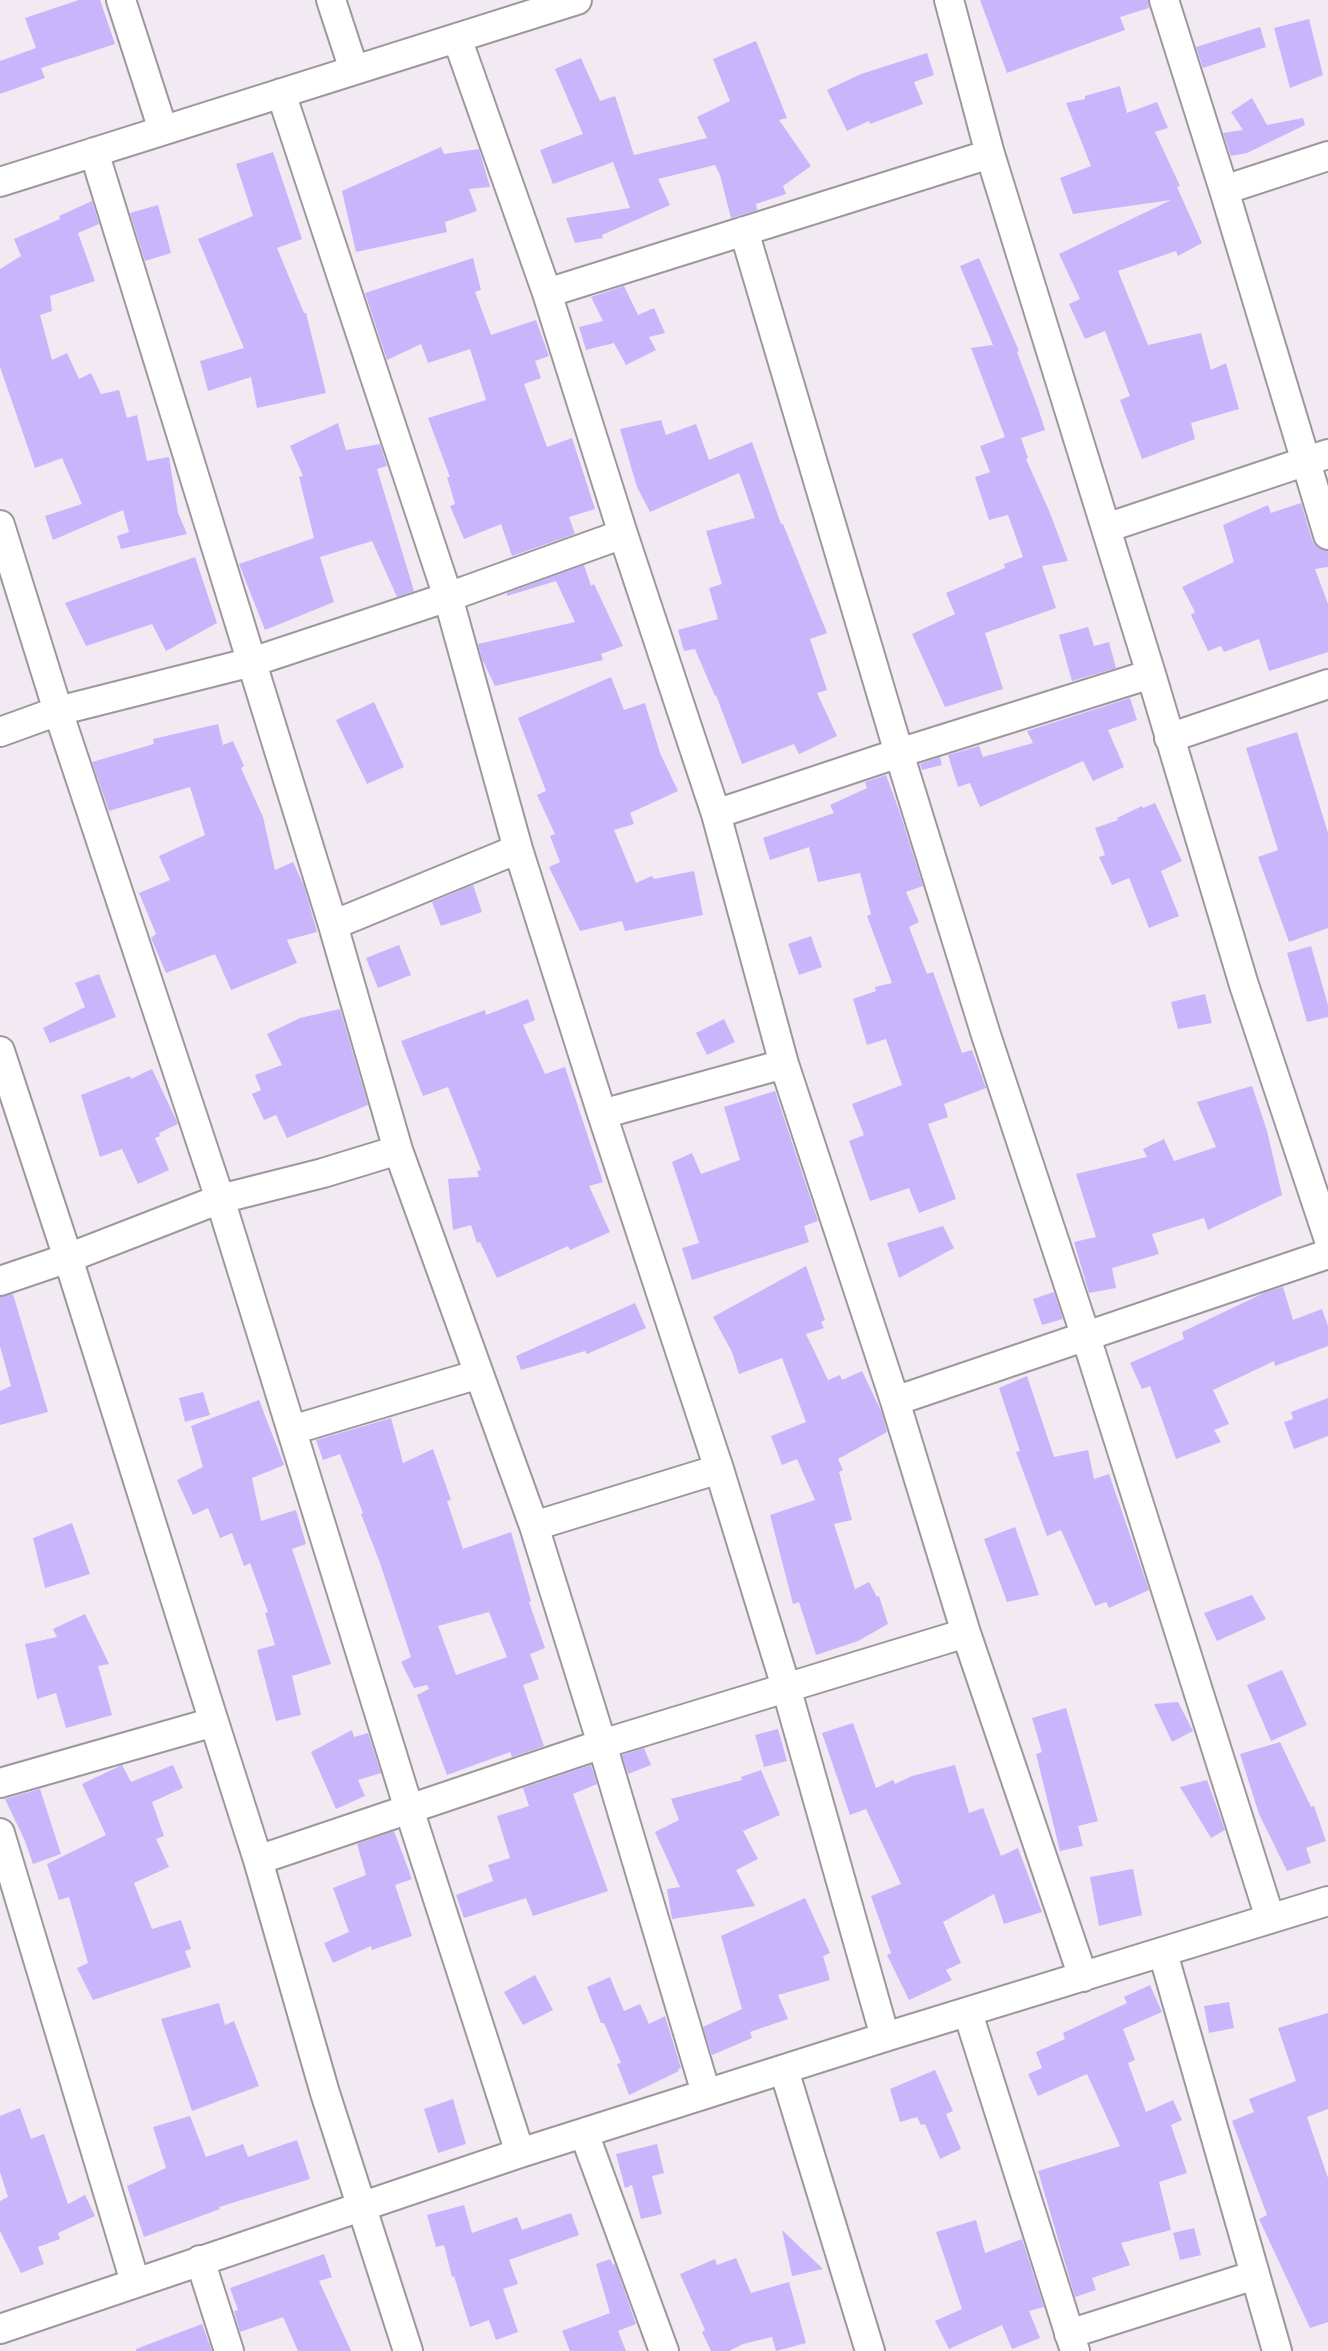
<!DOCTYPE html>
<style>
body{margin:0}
canvas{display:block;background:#f1eaf2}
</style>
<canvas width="1328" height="2351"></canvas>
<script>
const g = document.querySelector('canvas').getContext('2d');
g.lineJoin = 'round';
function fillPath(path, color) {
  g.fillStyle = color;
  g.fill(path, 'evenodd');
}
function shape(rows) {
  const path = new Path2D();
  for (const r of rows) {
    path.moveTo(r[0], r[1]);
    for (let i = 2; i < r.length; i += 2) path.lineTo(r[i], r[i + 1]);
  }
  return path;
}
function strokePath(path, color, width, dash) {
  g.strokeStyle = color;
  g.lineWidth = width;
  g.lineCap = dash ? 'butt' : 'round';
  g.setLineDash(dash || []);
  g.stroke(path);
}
fillPath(shape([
 [79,0,100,0,115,44,41,68,45,78,0,94,0,61,36,48,25,18],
 [980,0,1148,0,1149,8,1120,17,1125,30,1007,73],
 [1309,19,1323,75,1290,88,1274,28],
 [1260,27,1266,47,1203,68,1196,47],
 [756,41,787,118,779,120,811,166,783,186,786,194,756,204,757,210,731,218,720,175,715,165,658,179,670,205,602,235,603,238,575,243,566,218,630,208,613,162,553,184,540,150,583,134,555,69,581,58,600,101,615,96,634,155,707,138,697,117,730,101,713,59],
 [927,53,934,75,914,82,923,104,870,124,869,121,847,131,827,90,861,74],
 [1120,86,1127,113,1157,102,1168,128,1155,132,1180,186,1177,187,1202,243,1178,256,1176,251,1118,271,1148,345,1201,333,1211,370,1226,363,1239,409,1191,423,1195,439,1142,459,1120,400,1130,396,1105,331,1085,339,1069,304,1080,299,1059,254,1171,200,1073,214,1060,178,1091,166,1066,103,1085,99,1085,96],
 [1252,98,1267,125,1303,118,1305,125,1247,153,1231,156,1223,133,1243,130,1231,112],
 [441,147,444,154,479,149,490,187,469,189,477,211,445,222,447,232,356,252,342,191],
 [273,152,302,239,277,248,304,313,306,313,326,393,257,408,251,377,208,391,200,361,244,348,198,239,253,216,236,164],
 [92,201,99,224,78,233,95,281,50,296,52,311,40,315,52,360,67,353,79,379,91,373,101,394,119,390,127,418,137,415,147,461,169,457,178,513,187,534,121,549,117,536,129,532,123,510,53,540,45,516,82,504,62,458,35,468,0,367,0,269,21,256,14,239,60,219,59,216],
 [158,205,171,253,145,261,130,213],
 [473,258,481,290,475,292,491,335,536,320,549,356,535,361,541,378,524,384,547,447,572,438,595,509,569,517,575,534,512,556,501,524,464,539,450,506,455,504,447,477,450,477,428,418,486,400,470,349,428,363,421,344,387,360,365,293],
 [979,258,1019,351,1017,352,1039,411,1045,430,1021,438,1028,458,1026,459,1050,513,1068,561,1042,566,1056,608,985,633,1003,689,945,707,912,634,955,614,946,593,1005,568,1004,564,1023,557,1008,515,989,520,975,477,990,472,980,446,1005,437,971,348,993,345,960,266],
 [624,286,638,315,654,308,665,333,649,337,656,350,626,365,614,343,586,350,579,327,603,321,591,297],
 [661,420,666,435,696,424,709,460,752,442,781,524,783,524,827,633,810,639,827,690,817,693,837,736,799,754,794,744,742,764,716,695,715,696,695,649,684,651,678,630,718,619,709,588,722,584,706,531,755,518,739,473,650,512,637,487,620,429],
 [338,423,346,450,380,444,387,466,377,469,414,591,397,597,372,541,320,557,334,602,265,630,239,564,314,538,315,542,299,477,303,476,290,446],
 [1301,503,1312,540,1317,547,1328,551,1328,567,1315,569,1328,604,1328,652,1269,671,1259,639,1224,652,1221,646,1208,651,1191,615,1195,612,1182,587,1234,562,1223,525,1268,505,1271,513],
 [195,557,217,623,166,651,152,624,86,646,65,603],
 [584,565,591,586,594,584,623,646,601,654,603,660,495,686,482,659,478,644,575,622,556,581,507,596,507,593],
 [1088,627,1094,646,1109,642,1116,668,1072,681,1059,635],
 [611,677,624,710,645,703,660,753,678,791,630,813,634,824,614,830,636,883,652,876,654,879,694,871,703,915,625,931,622,921,580,931,549,867,560,862,550,836,555,834,537,795,546,791,518,718],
 [1130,698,1137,720,1108,730,1124,767,1093,781,1083,761,980,807,970,783,958,787,948,755,979,746,983,757,1033,743,1027,731],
 [374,702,404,767,367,784,336,720],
 [218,724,223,745,233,741,244,766,241,768,263,817,275,870,293,862,304,886,317,932,287,940,297,963,231,990,215,954,166,973,151,938,156,934,139,893,170,880,159,856,205,835,190,787,109,811,92,762,154,744,153,739],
 [1297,732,1328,833,1328,928,1289,942,1258,857,1278,850,1246,748],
 [940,757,942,765,922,770,920,764],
 [886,775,899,810,923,886,906,892,919,922,909,927,927,974,933,972,962,1053,972,1050,986,1088,944,1104,948,1117,928,1124,956,1199,919,1213,909,1188,870,1201,849,1141,864,1135,852,1104,902,1085,886,1039,867,1045,853,999,876,991,875,987,892,983,867,916,871,914,860,873,818,882,809,847,770,860,763,838,834,813,830,805,867,788,865,782],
 [1155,803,1182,861,1161,871,1179,916,1149,928,1129,878,1112,885,1099,857,1105,855,1095,828,1118,820,1117,818,1142,806,1143,808],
 [473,885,482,912,441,926,432,902],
 [811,936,822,967,799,975,788,944],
 [399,945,411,975,378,988,366,958],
 [1311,946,1328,1005,1328,1017,1307,1022,1287,953],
 [99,974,116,1017,50,1043,43,1028,85,1007,75,983],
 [1205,994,1212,1023,1178,1029,1171,1002],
 [528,999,535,1020,523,1025,545,1074,565,1067,603,1182,589,1186,610,1232,570,1250,568,1246,497,1278,480,1242,477,1243,471,1225,453,1230,448,1179,479,1177,477,1171,481,1170,448,1087,423,1096,401,1041,485,1010,486,1015],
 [340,1009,368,1105,287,1138,276,1115,264,1120,252,1094,261,1090,255,1075,282,1065,267,1034,300,1018],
 [724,1019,735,1042,707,1055,696,1033],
 [152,1069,178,1124,159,1133,160,1136,155,1138,169,1170,138,1184,122,1149,100,1157,81,1095,130,1076,131,1079],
 [1252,1086,1267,1131,1282,1195,1208,1230,1204,1218,1152,1234,1159,1254,1112,1268,1116,1288,1089,1293,1074,1242,1096,1237,1076,1174,1147,1157,1143,1149,1164,1139,1174,1161,1216,1147,1197,1102],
 [775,1091,818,1221,804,1226,809,1242,692,1280,682,1248,699,1243,672,1162,692,1153,701,1174,740,1160,724,1107],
 [943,1226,954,1248,899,1278,887,1243],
 [806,1266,825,1320,821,1322,824,1328,806,1334,828,1380,840,1375,842,1380,862,1371,882,1413,887,1432,838,1459,843,1470,839,1472,852,1520,834,1524,855,1589,869,1582,877,1597,879,1596,888,1624,858,1641,816,1655,799,1602,793,1604,770,1515,815,1500,797,1459,782,1465,771,1436,806,1422,782,1358,739,1374,732,1352,713,1317],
 [1283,1287,1293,1320,1322,1309,1328,1326,1328,1346,1275,1366,1274,1361,1213,1390,1229,1424,1214,1430,1221,1442,1176,1459,1150,1386,1142,1389,1130,1363,1184,1339,1182,1332,1266,1292],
 [1054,1292,1063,1319,1042,1325,1033,1299],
 [13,1294,48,1412,0,1425,0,1391,11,1386,0,1346,0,1297],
 [635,1303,646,1328,587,1354,585,1351,521,1370,516,1356],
 [1027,1376,1054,1457,1088,1450,1094,1479,1109,1474,1149,1590,1109,1608,1106,1602,1095,1606,1061,1530,1047,1536,1016,1452,1020,1451,999,1388],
 [203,1392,210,1415,185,1422,179,1398],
 [1328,1398,1328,1436,1294,1449,1284,1422,1293,1419,1291,1412],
 [259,1400,284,1465,252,1478,261,1521,296,1510,306,1544,292,1549,331,1664,292,1676,301,1715,276,1721,257,1650,275,1645,265,1613,268,1612,250,1563,244,1566,232,1533,220,1538,208,1508,193,1515,177,1480,203,1467,191,1426],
 [391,1418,403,1463,433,1449,451,1500,447,1501,463,1549,511,1532,531,1601,529,1602,545,1648,530,1654,539,1679,523,1685,544,1746,512,1757,510,1752,447,1775,417,1695,429,1689,427,1685,414,1688,401,1662,411,1657,380,1563,361,1514,363,1513,340,1454,323,1460,316,1440],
 [489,1612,507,1657,456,1675,438,1626],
 [72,1523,90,1574,45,1588,33,1538],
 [1015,1527,1039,1595,1007,1602,984,1539],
 [1252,1595,1266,1619,1217,1641,1204,1613],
 [85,1614,109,1664,98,1666,112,1715,66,1728,56,1693,37,1699,25,1644,57,1637,53,1629],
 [1282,1670,1307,1725,1271,1741,1247,1685],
 [1178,1702,1193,1731,1172,1742,1154,1704],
 [1066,1708,1098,1821,1078,1826,1083,1846,1060,1851,1036,1754,1042,1752,1032,1718],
 [853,1723,876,1788,893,1780,895,1784,912,1776,955,1765,969,1813,983,1808,1001,1856,1018,1848,1042,1912,1004,1924,994,1894,943,1922,961,1963,946,1970,952,1980,909,2000,887,1955,891,1953,871,1896,901,1884,866,1809,850,1815,822,1733],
 [778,1729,787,1761,764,1767,755,1735],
 [352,1730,354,1737,368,1733,381,1773,358,1780,365,1796,336,1809,311,1752],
 [1280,1742,1311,1807,1314,1806,1326,1841,1306,1848,1311,1863,1287,1871,1259,1814,1240,1754],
 [644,1748,651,1765,628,1774,622,1755],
 [122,1765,131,1782,173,1765,183,1788,152,1802,164,1836,156,1839,169,1867,134,1883,152,1929,181,1920,191,1949,185,1951,191,1967,93,2000,77,1968,88,1963,69,1897,59,1900,47,1864,106,1835,82,1784],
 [591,1765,597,1784,573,1794,608,1891,533,1916,526,1898,464,1918,456,1895,493,1881,488,1865,510,1858,497,1816,529,1806,523,1788],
 [761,1770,780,1815,743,1831,758,1859,736,1870,755,1906,672,1919,667,1889,680,1887,655,1832,679,1820,671,1799,742,1780,741,1777],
 [1207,1780,1225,1830,1211,1838,1180,1787],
 [40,1789,61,1854,33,1864,25,1841,5,1799],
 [394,1831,412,1879,395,1885,412,1936,372,1950,371,1946,333,1963,324,1943,349,1932,333,1888,366,1875,357,1844],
 [1133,1869,1142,1915,1099,1926,1090,1877],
 [805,1898,830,1953,823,1956,830,1980,778,1995,788,2019,750,2032,752,2038,712,2055,703,2027,742,2009,721,1936],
 [535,1975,553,2010,523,2025,504,1992],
 [610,1977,624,2011,640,2004,649,2024,665,2016,681,2068,678,2069,679,2071,629,2095,617,2064,621,2063,604,2023,601,2023,587,1987],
 [1150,1985,1162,2012,1123,2029,1135,2060,1128,2063,1146,2112,1173,2100,1182,2120,1171,2125,1187,2173,1159,2182,1171,2230,1121,2243,1130,2265,1092,2278,1096,2290,1075,2297,1038,2171,1120,2146,1087,2074,1038,2096,1028,2074,1042,2068,1036,2052,1065,2039,1063,2033,1127,2003,1124,1997],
 [1229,2002,1234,2028,1209,2033,1204,2006],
 [219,2003,225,2025,234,2021,259,2086,192,2111,161,2019],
 [1328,2013,1328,2109,1307,2117,1328,2178,1328,2322,1310,2328,1259,2219,1267,2215,1232,2121,1254,2112,1249,2099,1296,2081,1278,2028],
 [935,2070,953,2111,946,2114,961,2149,940,2159,925,2124,921,2125,917,2117,900,2122,890,2089],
 [453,2099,466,2144,438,2153,424,2109],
 [20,2108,31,2139,44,2134,68,2204,85,2195,95,2216,58,2233,60,2239,38,2247,44,2264,21,2273,0,2231,0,2201,8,2197,0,2172,0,2116],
 [190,2116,206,2157,243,2144,248,2157,297,2140,310,2179,219,2207,220,2209,144,2237,127,2186,166,2168,153,2127],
 [657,2144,664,2173,652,2176,662,2214,641,2219,632,2185,625,2188,616,2154],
 [464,2205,472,2233,517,2217,522,2230,571,2213,579,2235,509,2260,518,2284,503,2289,518,2332,496,2340,489,2320,470,2327,454,2276,452,2277,444,2245,436,2247,427,2215],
 [976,2220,985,2253,1022,2239,1044,2307,1029,2311,1040,2338,1012,2349,1002,2325,949,2349,935,2321,962,2309,936,2232],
 [1194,2228,1201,2255,1180,2260,1173,2233],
 [782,2230,823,2269,792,2276],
 [324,2254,332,2277,319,2281,351,2351,298,2351,283,2317,240,2332,234,2311,238,2310,230,2288],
 [736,2258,751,2293,789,2282,806,2343,776,2351,772,2337,743,2344,729,2351,711,2351,702,2332,705,2330,680,2274,715,2259,717,2265],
 [610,2259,613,2265,615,2264,636,2324,618,2331,626,2351,570,2351,562,2331,610,2313,596,2264],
 [202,2324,212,2351,136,2351,136,2349]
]), '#c8b5fb');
const minor = shape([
 [121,0,163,130],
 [331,0,354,70],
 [949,0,990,154,1151,674,1244,985,1328,1237],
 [1164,0,1224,190,1328,535],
 [457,38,547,293,623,534,716,814,784,1064,895,1401,966,1633,1083,1977],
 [281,93,448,597,518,849,602,1114,719,1469,786,1687,885,2037],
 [94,152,333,925,398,1150,534,1526,602,1744,706,2093],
 [0,182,577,0],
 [1224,190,1328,156],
 [744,231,899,753,986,1035,1086,1337,1270,1918],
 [547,293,990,154],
 [0,525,58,711,220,1199,409,1809,520,2153],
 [1106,528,1328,454],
 [0,732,58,711,252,662,448,597,623,534],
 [1169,738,1328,684],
 [716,814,899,753,1151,674],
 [333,925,518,849],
 [0,1051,68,1258,214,1722,258,1860,325,2093,408,2351],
 [602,1114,784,1064],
 [0,1281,68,1258,220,1199,323,1173,398,1150],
 [895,1401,1328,1254],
 [292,1430,479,1374],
 [534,1526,719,1469],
 [0,1783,214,1722],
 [0,1833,135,2282],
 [258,1860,602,1744,966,1633],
 [1163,1953,1277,2351],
 [968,2013,1075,2351],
 [784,2070,870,2351],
 [584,2133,664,2351],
 [200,2260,229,2351],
 [0,2329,520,2153,885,2037,1328,1901],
 [1069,2334,1255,2275]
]);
strokePath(minor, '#9e979e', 32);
strokePath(minor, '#fff', 28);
</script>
